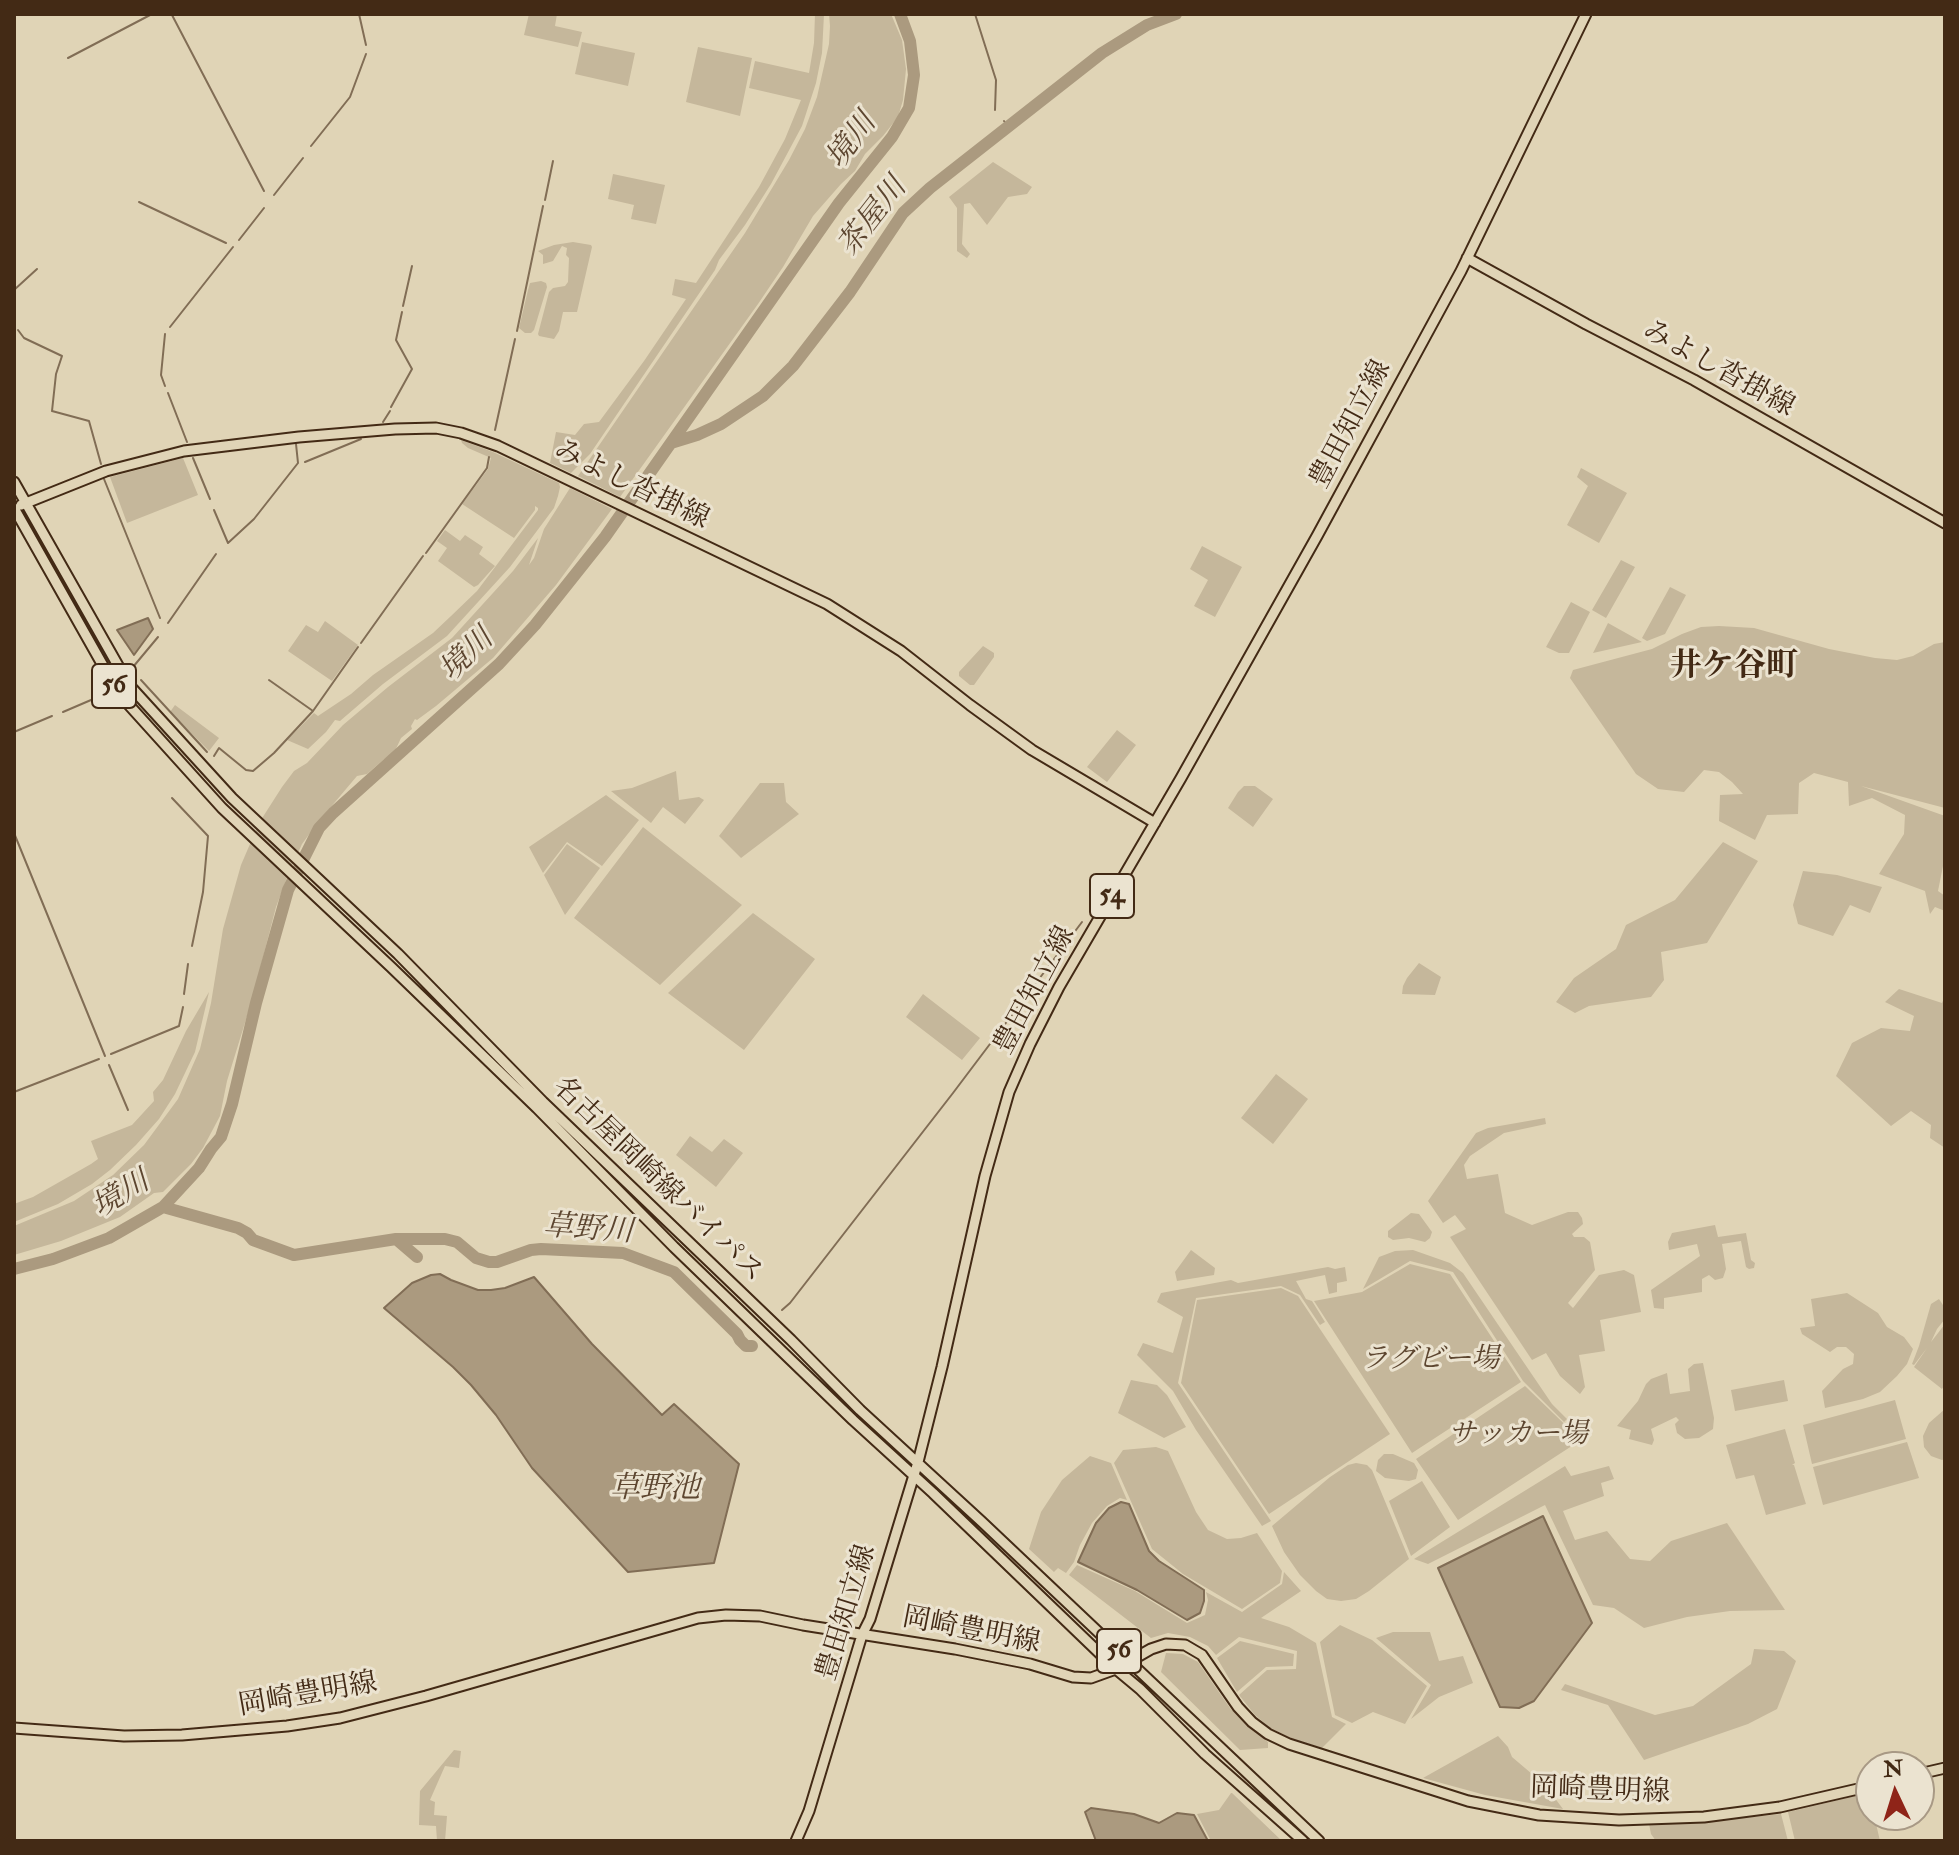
<!DOCTYPE html>
<meta charset="utf-8">
<style>
body{margin:0}
#map{position:relative;width:1959px;height:1855px;overflow:hidden;background:#e0d4b6;font-family:"IM FELL Double Pica",serif}
canvas{display:block}
.frame{position:absolute;inset:0;border:16px solid #432a15;pointer-events:none}
.north{position:absolute;left:1855px;top:1751px;width:80px;height:80px;box-sizing:border-box;background:#ebe3d0;border:2px solid #a89985;border-radius:50%;rotate:356deg;font-size:22px;font-weight:700;line-height:32px;text-align:center;color:#432a15}
.north::after{content:'';display:block;margin:auto;width:28px;height:36px;background:#8f2418;clip-path:polygon(50% 0,100% 100%,50% 72%,0 100%)}
</style>
<div id="map">
<canvas width="1959" height="1855"></canvas>
<div class="frame"></div>
<div class="north">N</div>
</div>
<script>
const g = document.querySelector('canvas').getContext('2d');
g.lineJoin = 'round';
function fillPath(path, color) {
  g.fillStyle = color;
  g.fill(path, 'evenodd');
}
function shape(rows) {
  const path = new Path2D();
  for (const r of rows) {
    path.moveTo(r[0], r[1]);
    for (let i = 2; i < r.length; i += 2) path.lineTo(r[i], r[i + 1]);
  }
  return path;
}
function strokePath(path, color, width, dash) {
  g.strokeStyle = color;
  g.lineWidth = width;
  g.lineCap = dash ? 'butt' : 'round';
  g.setLineDash(dash || []);
  g.stroke(path);
}
function label(font, color, halo, rows, align = 'center') {
  g.font = font + ' "IM FELL Double Pica","Noto Serif JP",serif';
  g.lineWidth = 6;
  g.setLineDash([]);
  g.textBaseline = 'middle';
  g.strokeStyle = halo;
  g.fillStyle = color;
  for (const [text, x, y, turn = 0] of rows) {
    g.save();
    g.translate(x, y);
    g.rotate((+turn || 0) * Math.PI / 180);
    g.textAlign = isNaN(turn) ? turn : align;
    if (halo) g.strokeText(text, 0, 0);
    g.fillText(text, 0, 0);
    g.restore();
  }
}
fillPath(shape([
 [529,14,557,14,555,26,582,32,578,47,524,35],
 [815,14,824,14,822,53,816,83,802,126,771,184,745,225,719,260,715,270,590,454,571,473,550,463,556,432,575,435,584,424,599,422,644,361,686,299,672,295,675,279,696,283,759,187,785,139,801,100,749,88,755,61,809,73,814,43],
 [829,14,891,14,902,40,906,69,903,100,898,117,883,136,865,154,855,171,841,184,813,216,783,267,758,304,620,497,578,476,745,233,789,160,805,129,817,97,829,44,830,26],
 [582,42,635,53,628,86,575,74],
 [698,47,752,58,740,116,686,102],
 [993,162,1032,187,1027,194,1008,197,987,225,970,203,964,204,962,244,970,254,967,258,957,251,957,208,949,197],
 [613,174,665,185,656,224,631,219,634,205,608,199],
 [573,242,591,245,592,247,577,312,563,312,559,331,554,339,539,336,538,334,549,292,553,288,565,286,568,282,569,258,566,255,567,248,562,246,553,261,543,264,543,255,538,251,554,245],
 [541,281,546,283,547,287,534,330,531,333,525,333,519,328,528,290,530,283],
 [461,440,493,452,559,483,560,487,558,496,554,508,510,567,447,636,383,684,340,721,335,720,326,732,308,749,287,740,314,713,318,716,351,694,373,675,433,633,451,616,477,591,538,510,538,508,535,506,535,510,514,538,462,504,488,469,491,458,468,448,462,443],
 [183,458,198,495,127,523,110,477],
 [1581,468,1627,493,1599,543,1567,525,1588,486,1577,477],
 [570,488,612,509,556,585,493,658,436,706,417,720,415,719,411,726,412,729,401,738,394,753,383,760,367,774,357,776,319,821,302,844,288,875,276,907,252,1000,227,1081,220,1116,203,1148,191,1164,163,1192,154,1193,120,1217,61,1241,14,1255,14,1226,74,1201,113,1175,144,1145,178,1099,200,1049,211,1003,223,929,241,865,259,823,282,787,294,771,307,763,343,725,388,687,452,638,513,571,538,538,529,565,534,558,544,529],
 [445,530,460,541,465,535,483,547,479,554,495,566,478,585,474,587,438,561,447,548,437,541],
 [1202,546,1242,567,1215,617,1194,606,1208,580,1190,569],
 [1621,560,1635,567,1606,618,1592,610],
 [1670,587,1686,595,1665,634,1647,641,1642,638],
 [1571,602,1590,612,1569,653,1559,653,1546,647],
 [325,621,358,645,332,681,288,651,306,625,318,632],
 [1608,623,1642,642,1593,653],
 [1719,626,1754,628,1829,649,1875,658,1897,660,1913,656,1934,644,1945,642,1945,808,1861,786,1945,816,1945,856,1938,891,1945,896,1945,911,1935,907,1930,914,1925,891,1879,874,1904,834,1905,815,1872,798,1849,806,1848,782,1814,773,1799,783,1798,814,1767,815,1755,840,1719,821,1720,795,1743,794,1732,782,1719,772,1704,770,1684,792,1658,789,1636,774,1570,678,1573,670,1652,649,1682,634,1701,627],
 [983,646,994,653,994,657,974,685,970,685,959,676,959,672],
 [175,705,219,738,209,751,170,712],
 [1117,730,1136,745,1107,782,1087,767],
 [676,771,679,800,699,797,704,800,685,824,663,807,651,823,611,791,632,788],
 [760,783,784,783,786,802,799,814,741,858,719,836],
 [1244,786,1255,786,1273,799,1253,827,1228,808,1238,792],
 [606,795,639,820,602,866,567,842,543,873,529,847],
 [643,827,742,905,660,985,574,918],
 [1723,842,1758,861,1707,943,1661,952,1664,980,1651,997,1589,1006,1575,1013,1556,1002,1574,978,1616,949,1626,925,1675,900],
 [567,844,600,868,565,915,544,875],
 [1803,871,1837,875,1882,887,1870,913,1850,905,1833,936,1798,924,1793,905],
 [753,913,815,959,744,1050,668,993],
 [1419,963,1441,977,1435,995,1402,994,1403,986,1407,978],
 [1899,989,1942,1003,1945,996,1945,1148,1930,1138,1931,1125,1911,1111,1891,1126,1836,1076,1852,1043,1881,1028,1910,1031,1914,1016,1885,1002],
 [209,992,195,1052,175,1094,159,1119,136,1145,110,1170,92,1184,58,1204,14,1222,14,1204,33,1197,91,1164,98,1159,91,1141,132,1125,154,1101,153,1092,163,1080,186,1031],
 [923,994,980,1038,962,1060,906,1017],
 [1276,1074,1308,1099,1273,1144,1241,1118],
 [1545,1118,1546,1124,1504,1133,1470,1156,1464,1165,1467,1179,1498,1174,1505,1213,1532,1225,1568,1212,1578,1212,1582,1218,1583,1224,1572,1234,1574,1237,1584,1237,1590,1242,1595,1270,1568,1303,1573,1308,1599,1275,1624,1270,1634,1275,1641,1312,1600,1320,1605,1351,1579,1355,1585,1387,1580,1394,1560,1376,1546,1353,1532,1360,1450,1237,1466,1229,1455,1215,1443,1223,1428,1201,1476,1133,1488,1128],
 [690,1136,712,1152,724,1139,743,1153,716,1187,676,1155],
 [1411,1213,1419,1214,1432,1232,1430,1238,1425,1242,1409,1238,1393,1240,1388,1237,1388,1231],
 [1715,1225,1718,1237,1746,1233,1751,1260,1755,1263,1754,1268,1749,1269,1746,1267,1741,1241,1722,1244,1726,1269,1723,1278,1715,1280,1709,1275,1702,1279,1702,1292,1664,1298,1664,1309,1654,1308,1651,1290,1700,1256,1697,1244,1669,1250,1668,1242,1672,1233],
 [1191,1250,1215,1268,1214,1275,1177,1281,1175,1272],
 [1413,1250,1450,1263,1463,1273,1552,1404,1567,1419,1564,1422,1523,1381,1453,1272,1410,1261,1363,1289,1379,1257,1395,1251],
 [1410,1264,1450,1274,1521,1382,1412,1453,1314,1301,1362,1292],
 [1328,1267,1335,1269,1345,1267,1347,1281,1337,1283,1337,1292,1329,1294,1325,1275,1296,1281,1306,1299,1312,1301,1325,1322,1320,1325,1300,1295,1281,1286,1196,1298,1178,1383,1271,1521,1262,1526,1196,1430,1173,1391,1137,1355,1143,1343,1173,1353,1183,1317,1157,1302,1161,1293,1231,1280,1238,1283],
 [1281,1288,1298,1296,1390,1434,1269,1514,1181,1383,1197,1300],
 [1847,1293,1878,1313,1887,1327,1904,1337,1913,1349,1907,1364,1897,1376,1880,1392,1863,1399,1825,1408,1822,1391,1843,1369,1853,1364,1854,1354,1846,1347,1837,1347,1830,1352,1802,1334,1800,1328,1815,1326,1811,1299],
 [1939,1299,1945,1308,1945,1319,1937,1329,1931,1342,1945,1324,1945,1384,1942,1389,1914,1367,1927,1348,1914,1365,1912,1364,1919,1346,1931,1304],
 [1703,1363,1714,1418,1713,1429,1699,1438,1685,1439,1677,1433,1675,1424,1679,1420,1676,1417,1651,1429,1654,1440,1652,1445,1629,1439,1631,1430,1617,1426,1638,1401,1646,1384,1651,1379,1667,1373,1670,1394,1690,1391,1688,1369,1694,1364],
 [1131,1380,1157,1385,1167,1395,1186,1427,1164,1438,1118,1413],
 [1784,1380,1788,1401,1735,1411,1731,1390],
 [1525,1386,1581,1440,1458,1520,1416,1459],
 [1895,1400,1906,1439,1812,1464,1803,1425],
 [1945,1409,1945,1459,1942,1460,1931,1456,1924,1447,1923,1436,1929,1423],
 [1785,1429,1795,1463,1792,1465,1794,1465,1806,1504,1766,1515,1754,1475,1736,1479,1726,1445],
 [1907,1442,1919,1478,1823,1505,1813,1467],
 [1156,1447,1168,1451,1196,1512,1208,1530,1227,1539,1241,1538,1257,1533,1282,1571,1280,1583,1242,1609,1183,1574,1152,1549,1114,1463,1123,1450],
 [1384,1454,1393,1454,1414,1463,1418,1470,1416,1479,1409,1481,1385,1478,1376,1471,1378,1460],
 [1090,1456,1111,1463,1127,1500,1120,1498,1107,1506,1092,1523,1080,1545,1074,1562,1066,1573,1058,1568,1054,1572,1029,1549,1041,1512,1062,1480],
 [1356,1463,1367,1465,1372,1470,1409,1559,1369,1591,1356,1599,1341,1601,1327,1599,1316,1591,1300,1575,1284,1552,1272,1526,1330,1477,1348,1465],
 [1565,1466,1571,1476,1609,1466,1614,1479,1601,1483,1604,1496,1563,1511,1575,1540,1607,1531,1630,1559,1650,1561,1671,1541,1727,1523,1785,1610,1730,1611,1687,1617,1644,1628,1614,1608,1593,1605,1545,1505,1428,1564,1414,1559],
 [1422,1481,1450,1527,1411,1556,1389,1501],
 [1077,1565,1135,1591,1187,1623,1205,1615,1208,1600,1206,1592,1242,1612,1282,1584,1284,1572,1301,1591,1261,1618,1289,1627,1316,1643,1332,1717,1346,1724,1322,1748,1293,1739,1270,1728,1255,1715,1239,1695,1267,1670,1296,1669,1297,1651,1239,1637,1216,1655,1208,1646,1190,1637,1168,1633,1151,1638,1069,1575],
 [1340,1625,1372,1640,1427,1686,1405,1724,1373,1712,1352,1723,1335,1715,1320,1642],
 [1393,1632,1430,1632,1439,1661,1463,1656,1473,1683,1439,1697,1411,1719,1431,1685,1376,1638],
 [1240,1641,1294,1654,1293,1666,1266,1667,1237,1692,1217,1658],
 [1754,1649,1784,1651,1796,1661,1777,1709,1748,1724,1644,1760,1608,1705,1561,1690,1565,1684,1655,1715,1693,1706,1751,1664],
 [1166,1653,1183,1654,1198,1662,1230,1708,1246,1725,1268,1742,1268,1748,1240,1750,1161,1672],
 [1498,1736,1508,1747,1512,1757,1545,1785,1563,1809,1485,1795,1423,1778],
 [454,1750,461,1751,459,1768,445,1766,430,1800,435,1802,434,1815,447,1816,445,1841,437,1841,436,1826,419,1825,420,1791],
 [1231,1793,1232,1793,1282,1841,1211,1841,1197,1814,1219,1810],
 [1868,1793,1871,1815,1874,1815,1880,1841,1795,1841,1788,1812],
 [1781,1814,1788,1841,1656,1841,1651,1834,1649,1824,1714,1821]
]), '#c5b79b');
const water = shape([
 [148,618,153,629,134,655,117,630,148,618],
 [440,1274,451,1280,478,1290,491,1290,505,1288,534,1277,592,1344,662,1415,674,1404,739,1464,714,1563,628,1572,532,1468,496,1415,471,1385,453,1367,384,1308,412,1283,431,1275,440,1274],
 [1121,1502,1129,1504,1149,1551,1159,1561,1204,1590,1204,1601,1200,1613,1187,1620,1137,1590,1078,1562,1096,1523,1109,1508,1121,1502],
 [1543,1516,1592,1623,1534,1701,1519,1708,1500,1707,1438,1568,1543,1516],
 [1091,1808,1134,1814,1159,1823,1177,1813,1194,1815,1208,1841,1096,1841,1085,1812,1091,1808]
]);
fillPath(water, '#ab9a7f');
strokePath(water, '#816d55', 2);
strokePath(shape([
 [359,14,366,45],
 [975,14,996,80,995,110],
 [172,15,264,191],
 [68,58,152,14],
 [1004,121,1008,126],
 [311,146,350,97,366,54],
 [274,195,303,158],
 [545,200,553,161],
 [139,202,226,243],
 [239,240,264,208],
 [14,290,37,269],
 [403,306,412,266],
 [170,327,233,247],
 [18,330,24,338,62,356,56,374,52,411,89,421,101,464],
 [517,331,543,206],
 [165,386,161,375,165,334],
 [168,393,187,442],
 [391,407,412,369,396,340,402,312],
 [383,422,390,411],
 [495,430,515,339],
 [193,458,210,499],
 [305,462,361,439],
 [104,479,160,618],
 [214,510,228,543,254,519,298,463,296,444],
 [426,553,487,468,489,457],
 [168,623,216,554],
 [361,643,423,556],
 [133,667,158,637],
 [141,680,207,752],
 [269,680,313,711],
 [63,712,98,697],
 [14,732,52,716],
 [214,756,219,748,246,770,253,771,274,753,313,711,358,647],
 [172,798,208,836,203,892,192,946],
 [14,833,105,1056],
 [184,994,188,964],
 [111,1054,179,1026,183,1007],
 [109,1065,128,1110],
 [14,1092,99,1059],
 [782,1310,790,1303,953,1093,1082,922]
]), '#816d55', 2);
strokePath(shape([
 [671,443,697,435,721,424,763,396,793,366,850,292,903,213,930,188,1102,53,1147,25,1176,14],
 [163,1207,238,1228,247,1233,253,1240,294,1255,396,1239,445,1239,457,1242,476,1258,489,1262,497,1262,531,1250,541,1249,623,1253,674,1272,737,1334,740,1340,746,1346,752,1346],
 [396,1239,417,1257],
 [14,1269,53,1259,109,1238,163,1207,199,1168,211,1149,221,1137,232,1104,256,1003,288,890,319,828,333,813,499,664,535,625,605,537,839,203,892,137,909,108,914,75,910,41,900,14]
]), '#ab9a7f', 12);
const major = shape([
 [1467,258,1586,324,1694,380,1945,523],
 [14,482,129,685,232,798,398,954,543,1102,791,1340,860,1410,982,1522,1319,1841],
 [21,505,106,471,184,451,299,437,395,429,436,428,461,433,498,446,827,604,901,651,970,705,1032,750,1155,823],
 [14,508,119,694,222,808,391,967,537,1108,674,1247,853,1420,933,1493,1116,1669,1140,1689,1205,1754,1303,1841],
 [14,1728,124,1736,182,1735,287,1726,340,1718,426,1696,698,1618,726,1615,760,1616,803,1625,955,1649,1030,1664,1073,1677,1091,1678,1116,1669,1151,1649,1166,1644,1185,1645,1202,1655,1238,1707,1252,1722,1268,1734,1289,1744,1468,1801,1539,1815,1619,1820,1704,1817,1780,1807,1871,1786],
 [1919,1774,1945,1768],
 [796,1841,809,1811,862,1635,870,1619,918,1462,942,1367,985,1176,1009,1092,1030,1044,1059,987,1181,778,1317,536,1461,271,1586,14]
]);
strokePath(major, '#432a15', 13);
strokePath(major, '#e0d4b6', 9);
for (const [x, y, w] of [
 [114,686,44],
 [1112,896,44],
 [1119,1651,44]
]) {
  const box = new Path2D();
  box.roundRect(x - w / 2, y - 22, w, 44, 6);
  g.fillStyle = '#ebe3d0';
  g.fill(box);
  strokePath(box, '#432a15', 2);
}
label('bold 26px', '#432a15', null, [
 ["56",114,686],
 ["54",1112,896],
 ["56",1119,1651]
]);
label('28px', '#432a15', '#ebe3d0', [
 ["みよし沓掛線",1718,370,29],
 ["豊田知立線",1352,425,-62],
 ["みよし沓掛線",631,486,26],
 ["豊田知立線",1036,991,-62],
 ["名古屋岡崎線バイパス",657,1181,44],
 ["豊田知立線",848,1613,-73],
 ["岡崎豊明線",971,1632,11],
 ["岡崎豊明線",308,1696,-10],
 ["岡崎豊明線",1600,1792,2]
]);
label('italic 28px', '#5d4630', '#ebe3d0', [
 ["ラグビー場",1430,1361],
 ["サッカー場",1518,1436]
]);
label('italic 30px', '#5d4630', '#ebe3d0', [
 ["境川",853,142,-53],
 ["茶屋川",874,218,-52],
 ["境川",468,656,-44],
 ["境川",122,1196,-31],
 ["草野川",588,1231,4],
 ["草野池",655,1491]
]);
label('bold 32px', '#432a15', '#ebe3d0', [
 ["井ケ谷町",1734,668]
]);
</script>
